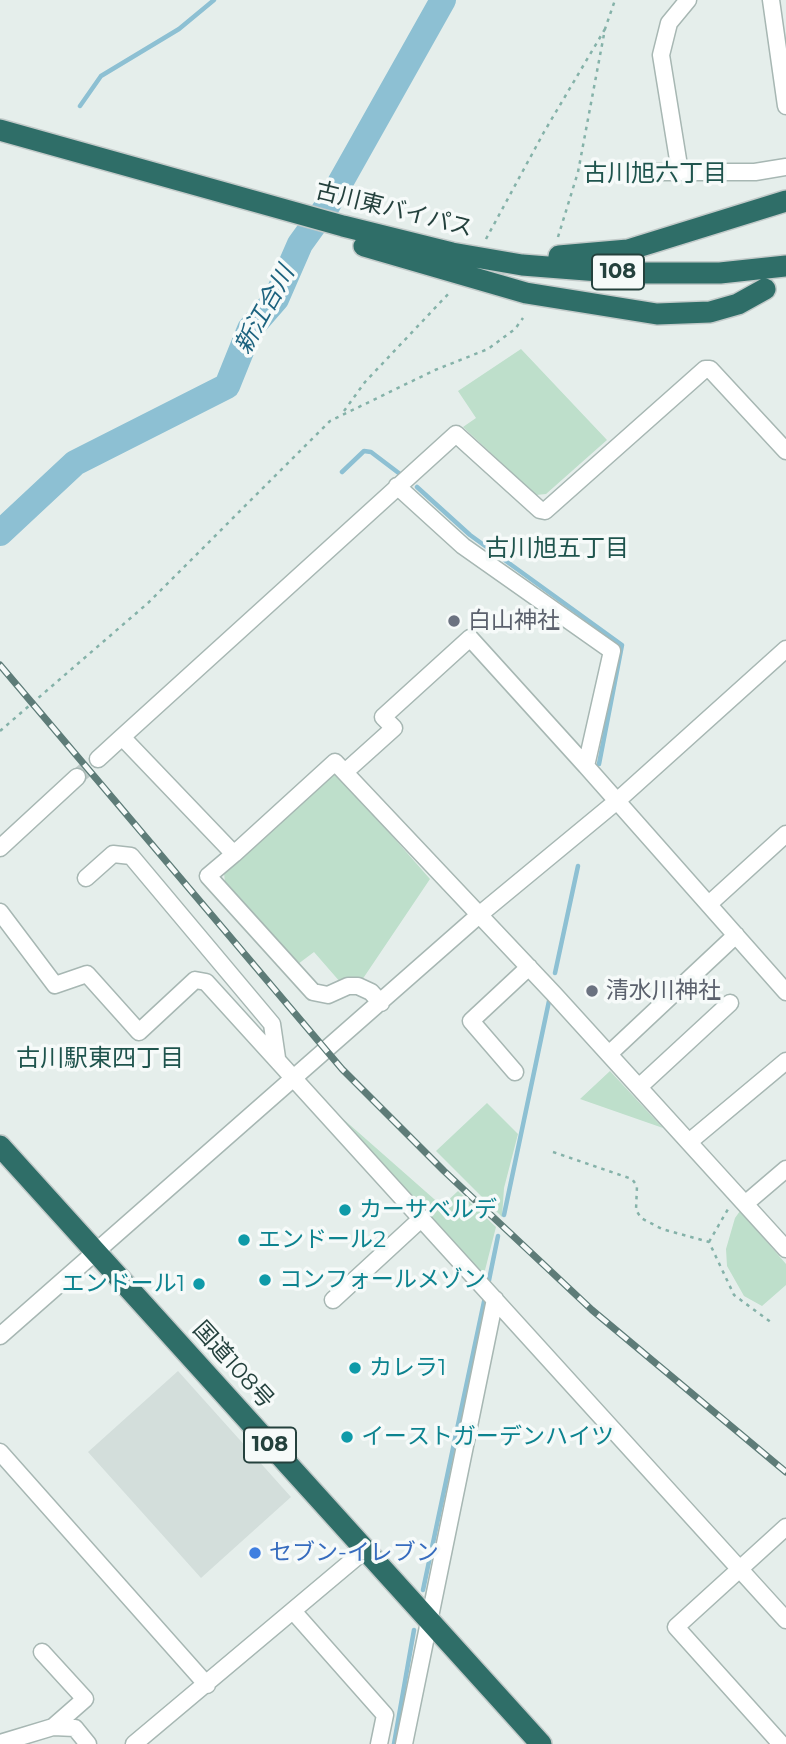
<!DOCTYPE html>
<meta charset="utf-8">
<style>
body{margin:0}
canvas{display:block;background:#e5eeeb}
</style>
<canvas width="786" height="1744"></canvas>
<script>
const g = document.querySelector('canvas').getContext('2d');
g.lineJoin = 'round';
function fillPath(path, color) {
  g.fillStyle = color;
  g.fill(path, 'evenodd');
}
function shape(rows) {
  const path = new Path2D();
  for (const r of rows) {
    path.moveTo(r[0], r[1]);
    for (let i = 2; i < r.length; i += 2) path.lineTo(r[i], r[i + 1]);
  }
  return path;
}
function strokePath(path, color, width, dash) {
  g.strokeStyle = color;
  g.lineWidth = width;
  g.lineCap = dash ? 'butt' : 'round';
  g.setLineDash(dash || []);
  g.stroke(path);
}
function label(font, color, halo, rows, align = 'center') {
  g.font = font + ' Montserrat,"Noto Sans JP",sans-serif';
  g.lineWidth = 7;
  g.setLineDash([]);
  g.textBaseline = 'middle';
  g.strokeStyle = halo;
  g.fillStyle = color;
  for (const [text, x, y, turn = 0] of rows) {
    g.save();
    g.translate(x, y);
    g.rotate((+turn || 0) * Math.PI / 180);
    g.textAlign = isNaN(turn) ? turn : align;
    if (halo) g.strokeText(text, 0, 0);
    g.fillText(text, 0, 0);
    g.restore();
  }
}
fillPath(shape([
 [178,1371,291,1497,201,1578,88,1452]
]), '#d3dedb');
fillPath(shape([
 [521,349,607,440,546,494,536,495,463,427,476,418,458,391],
 [336,772,430,879,362,980,341,983,314,952,298,964,225,883,224,873],
 [610,1071,663,1128,580,1099],
 [325,1103,442,1206,458,1191,496,1227,483,1278],
 [487,1103,518,1134,504,1188,502,1217,436,1151],
 [740,1211,786,1264,786,1285,762,1306,744,1296,727,1266,726,1249,735,1218]
]), '#bedfcb');
strokePath(shape([
 [80,106,101,76,179,29,214,0],
 [342,472,364,451,371,452,400,474],
 [417,487,470,535,622,645,599,764],
 [555,973,578,866],
 [504,1215,549,1001],
 [488,1285,498,1236],
 [423,1590,485,1297],
 [394,1744,414,1630]
]), '#8dc0d3', 4.5);
strokePath(shape([
 [0,533,75,463,227,386,250,329,276,299,300,244,326,208,443,0]
]), '#8dc0d3', 26);
strokePath(shape([
 [77,777,98,759]
]), '#becbc8', 16, [16, 8]);
const minor = shape([
 [771,0,786,106],
 [654,172,755,172,786,167],
 [680,172,661,55,669,23,688,0],
 [397,486,463,546,612,651,586,766,786,992],
 [98,759,122,737],
 [345,772,394,728,383,717,470,638,586,766],
 [0,848,77,777],
 [234,854,335,762,554,994,786,1249],
 [86,878,113,854,131,856,272,1024,277,1058],
 [709,904,786,834],
 [0,912,55,985,87,974,139,1032,195,980,206,982,786,1620],
 [381,1003,371,992,358,986,348,986,328,995,313,992,208,876,234,854,122,737,456,434,540,510,545,511,705,369,710,369,786,451],
 [609,1054,736,935],
 [515,1072,471,1021,529,967],
 [639,1087,730,1003],
 [689,1142,786,1061],
 [745,1204,786,1169],
 [333,1300,422,1218],
 [0,1336,479,915,617,801,786,649],
 [0,1452,207,1685],
 [293,1611,385,1715,379,1744],
 [42,1652,85,1699,53,1727],
 [0,1743,53,1727,75,1728,88,1744],
 [134,1744,365,1550],
 [404,1744,495,1299],
 [781,1744,676,1627,786,1527]
]);
const highway = shape([
 [0,130,343,226,452,253,522,265,625,273,720,273,786,266],
 [364,246,526,293,657,314,710,312,738,304,765,289],
 [559,256,628,250,786,201],
 [0,1146,541,1744]
]);
strokePath(minor, '#a7b7b3', 19);
strokePath(highway, '#c2cac9', 24);
strokePath(shape([
 [558,237,578,172,605,29,615,0],
 [486,239,544,132,605,29],
 [344,411,365,382,451,291],
 [0,731,148,603,330,421,435,370,488,349,515,329,523,318],
 [553,1152,632,1179,637,1186,636,1210,641,1218,662,1229,709,1242,734,1295,772,1323],
 [709,1242,728,1209]
]), '#85b2a9', 2.5, [3.5, 5]);
strokePath(minor, '#fff', 16);
strokePath(highway, '#2f6e68', 21);
const rail = shape([
 [0,665,342,1069,444,1171,592,1310,786,1472]
]);
strokePath(rail, '#5e7c78', 7);
strokePath(rail, '#f6faf9', 4.5, [13]);
for (const [x, y, r, color] of [
 [454,621,7,"#6b7280"],
 [592,991,7,"#6b7280"],
 [345,1210,7,"#0f9aa8"],
 [244,1240,7,"#0f9aa8"],
 [265,1280,7,"#0f9aa8"],
 [199,1284,7,"#0f9aa8"],
 [355,1368,7,"#0f9aa8"],
 [347,1437,7,"#0f9aa8"],
 [255,1553,7,"#3f7fe0"]
]) {
  const dot = new Path2D();
  dot.arc(x, y, r, 0, 2 * Math.PI);
  g.fillStyle = color;
  g.fill(dot);
  strokePath(dot, '#f6faf9', 2.5);
}
for (const [x, y, w] of [
 [618,272,52],
 [270,1445,52]
]) {
  const box = new Path2D();
  box.roundRect(x - w / 2, y - 17.5, w, 35, 5);
  g.fillStyle = '#f6faf9';
  g.fill(box);
  strokePath(box, '#24413d', 2);
}
label('bold 21px', '#24413d', null, [
 ["108",618,272],
 ["108",270,1445]
]);
label('23px', '#24413d', '#f6faf9', [
 ["古川東バイパス",394,210,14],
 ["国道108号",233,1365,48]
]);
label('23px', '#5b616d', '#f6faf9', [
 ["白山神社",468,621],
 ["清水川神社",606,991]
], 'left');
label('23px', '#0d838f', '#f6faf9', [
 ["カーサベルデ",359,1210],
 ["エンドール2",258,1240],
 ["コンフォールメゾン",279,1280],
 ["エンドール1",185,1284,"right"],
 ["カレラ1",369,1368],
 ["イーストガーデンハイツ",361,1437]
], 'left');
label('23px', '#366cbe', '#f6faf9', [
 ["セブン-イレブン",269,1553]
], 'left');
label('24px', '#1f544d', '#f6faf9', [
 ["古川旭六丁目",655,174],
 ["古川旭五丁目",557,549],
 ["古川駅東四丁目",100,1059]
]);
label('italic 24px', '#1c627e', '#f6faf9', [
 ["新江合川",265,310,-61]
]);
</script>
